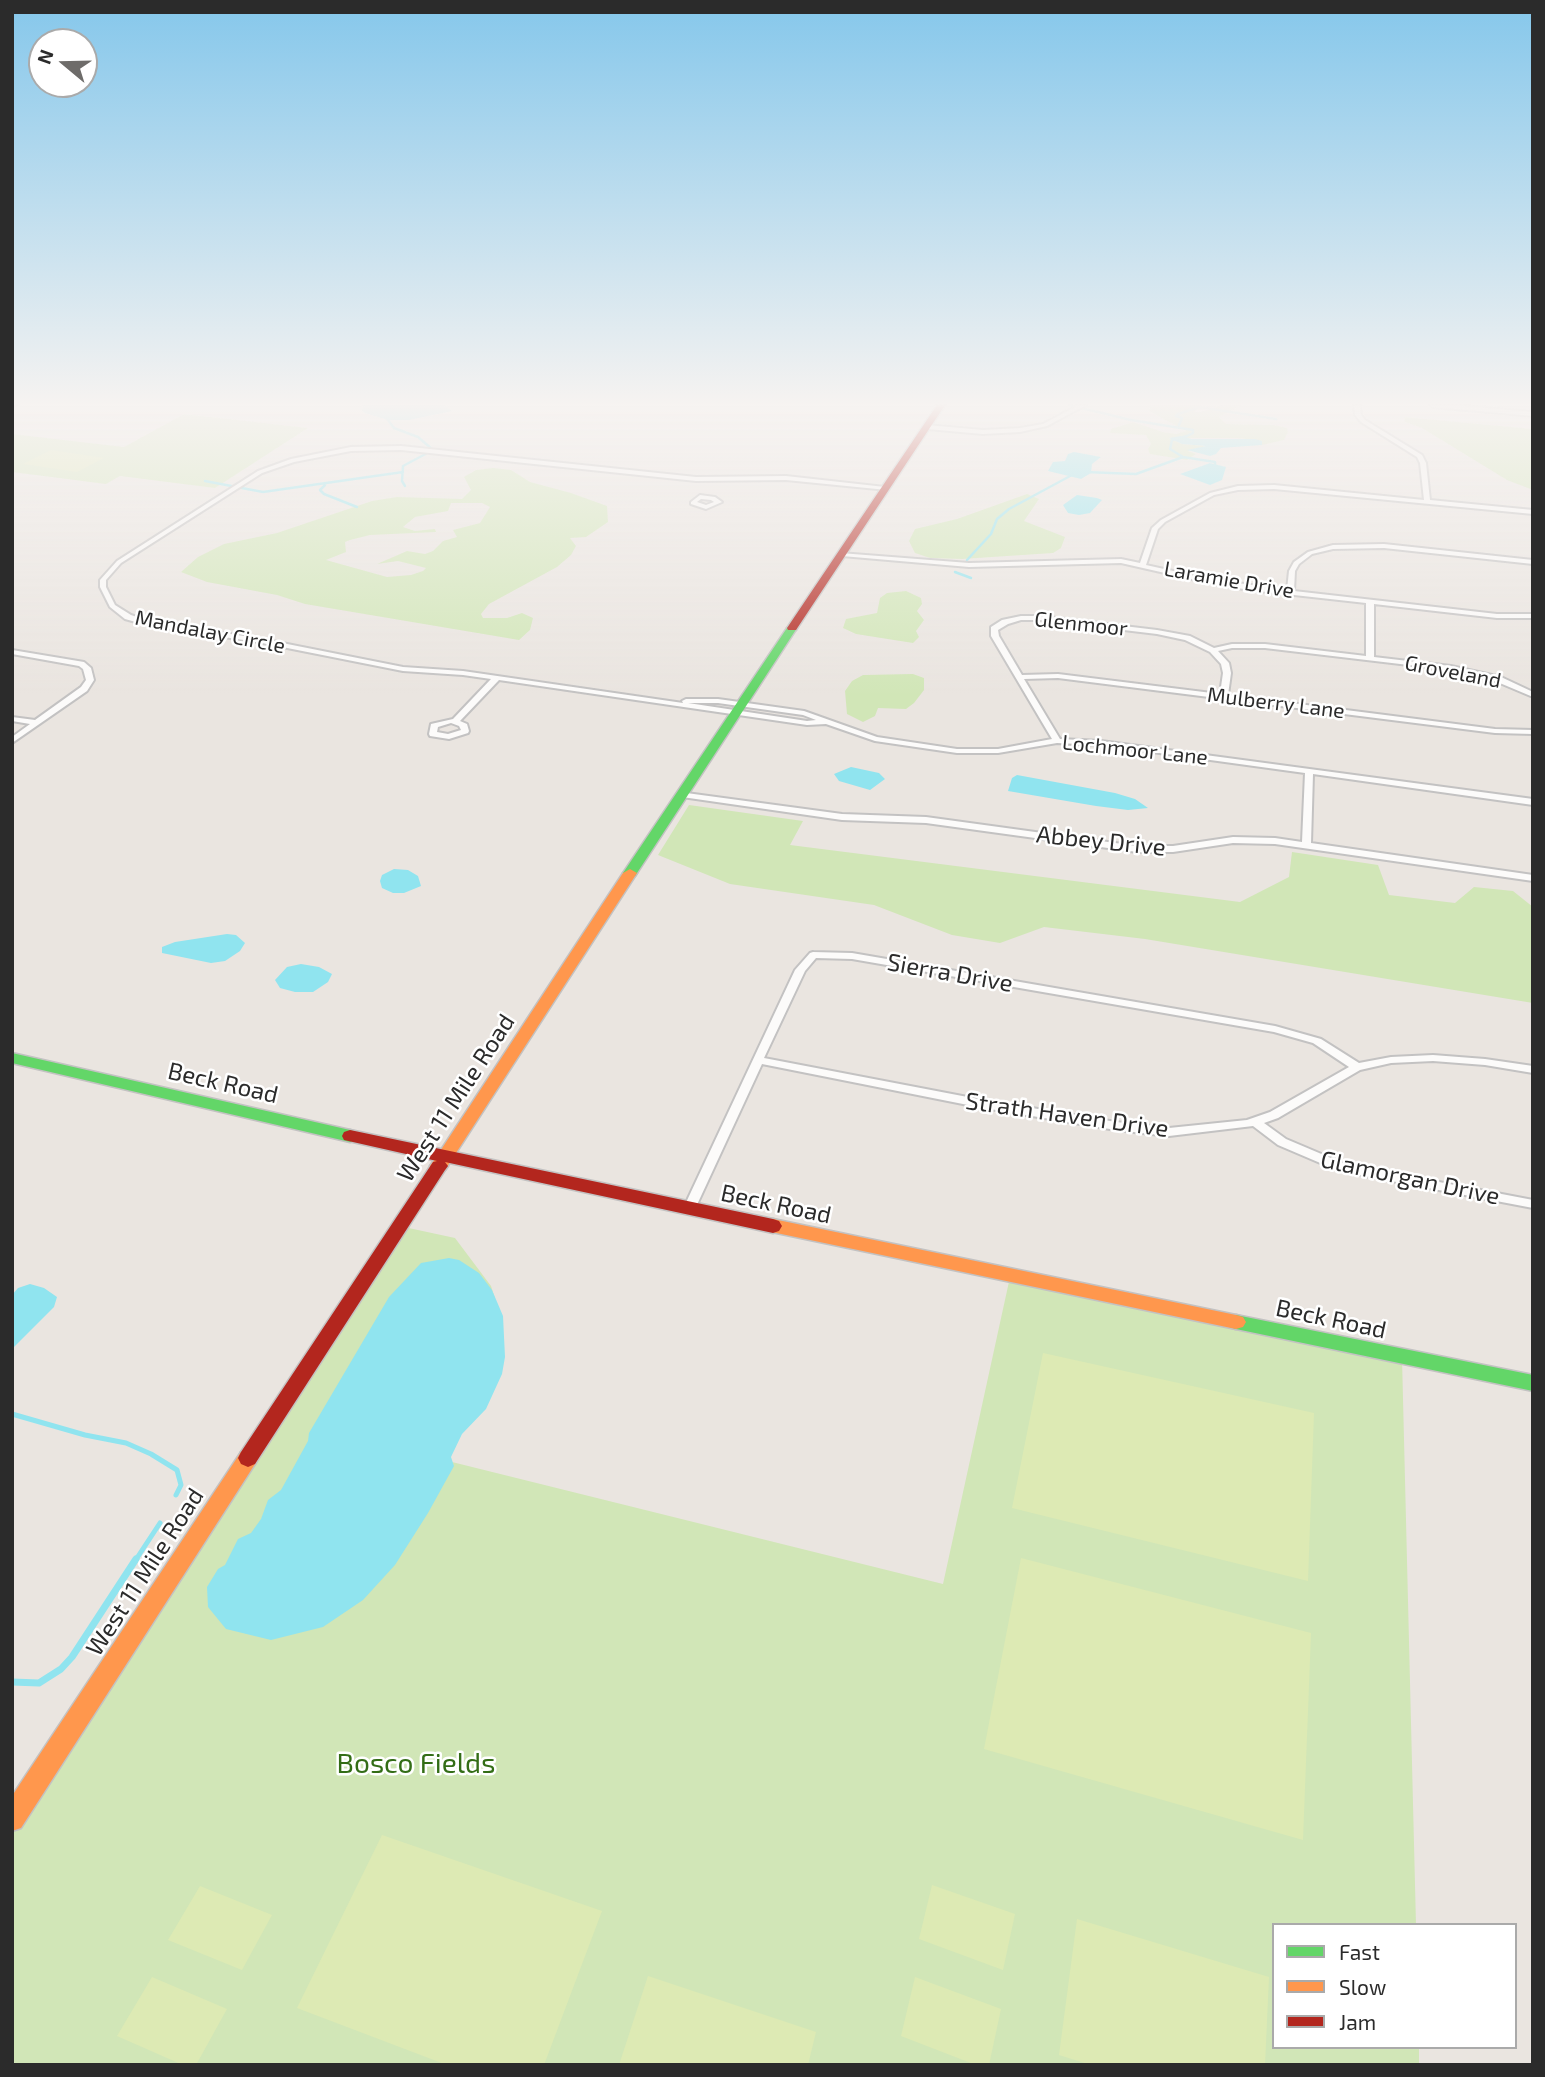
<!DOCTYPE html>
<style>
body{margin:0}
#map{position:relative;width:1545px;height:2077px;overflow:hidden;background:#eae5e0;font-family:"Exo 2",sans-serif}
canvas{display:block}
.frame{position:absolute;inset:0;border:14px solid #2b2b2b;pointer-events:none}
.legend{position:absolute;left:1272px;top:1923px;width:245px;height:126px;box-sizing:border-box;background:#fff;border:2px solid #aaa;margin:0;padding:9px 12px;list-style:none;font-size:21px;color:#2b2b2b}
.legend li{display:flex;align-items:center;gap:14px;height:35px}
.legend b{width:35px;border:2px solid #aaa}
.north{position:absolute;left:28px;top:28px;width:70px;height:70px;box-sizing:border-box;background:#fff;border:2px solid #aaa;border-radius:50%;rotate:289deg;font-size:19px;font-weight:700;line-height:28px;text-align:center;color:#2b2b2b}
.north::after{content:'';display:block;margin:auto;width:24px;height:32px;background:#6e6c6a;clip-path:polygon(50% 0,100% 100%,50% 72%,0 100%)}
</style>
<div id="map">
<canvas width="1545" height="2077"></canvas>
<div class="frame"></div>
<ul class="legend">
<li><b style="height:9px;background:#63d668"></b>Fast</li>
<li><b style="height:9px;background:#ff974d"></b>Slow</li>
<li><b style="height:9px;background:#b3261e"></b>Jam</li>
</ul>
<div class="north">N</div>
</div>
<script>
const g = document.querySelector('canvas').getContext('2d');
g.lineJoin = 'round';
function fillPath(path, color) {
  g.fillStyle = color;
  g.fill(path, 'evenodd');
}
function shape(rows) {
  const path = new Path2D();
  for (const r of rows) {
    path.moveTo(r[0], r[1]);
    for (let i = 2; i < r.length; i += 2) path.lineTo(r[i], r[i + 1]);
  }
  return path;
}
function strokePath(path, color, width, dash) {
  g.strokeStyle = color;
  g.lineWidth = width;
  g.lineCap = dash ? 'butt' : 'round';
  g.setLineDash(dash || []);
  g.stroke(path);
}
function label(font, color, halo, rows, align = 'center') {
  g.font = font + ' "Exo 2",sans-serif';
  g.lineWidth = 5;
  g.setLineDash([]);
  g.textBaseline = 'middle';
  g.strokeStyle = halo;
  g.fillStyle = color;
  for (const [text, x, y, turn = 0] of rows) {
    g.save();
    g.translate(x, y);
    g.rotate((+turn || 0) * Math.PI / 180);
    g.textAlign = isNaN(turn) ? turn : align;
    if (halo) g.strokeText(text, 0, 0);
    g.fillText(text, 0, 0);
    g.restore();
  }
}
fillPath(shape([
 [1151,405,1202,405,1194,412,1201,412,1222,405,1241,405,1219,417,1226,424,1274,425,1287,428,1288,432,1284,440,1262,445,1261,441,1238,438,1169,438,1182,444,1206,446,1188,451,1196,454,1187,460,1150,454,1148,449,1151,444,1146,435,1110,433,1111,429,1133,422,1163,432,1176,434,1186,431,1156,415,1149,410],
 [184,414,308,428,215,488,120,476,106,484,12,472,12,434,124,447],
 [1404,417,1533,429,1533,490,1507,480,1422,428,1405,422],
 [493,468,511,470,530,482,571,493,607,506,608,522,586,537,570,538,576,546,571,555,557,567,489,604,481,614,483,618,507,618,522,613,533,618,530,630,519,640,305,604,277,595,207,582,181,572,198,557,224,544,277,533,372,501,397,497,462,499,471,490,464,477,476,470],
 [451,503,482,503,490,507,480,523,453,530,457,537,443,541,433,551,425,554,407,551,377,564,398,561,426,568,423,571,411,575,387,577,326,560,346,552,345,542,350,540,370,535,436,532,435,529,415,531,403,527,415,517,448,511],
 [1027,494,1039,499,1024,521,1065,537,1061,548,1053,553,962,559,930,558,915,553,909,541,915,529,957,519],
 [906,591,921,598,922,604,917,611,924,620,916,631,919,637,913,643,856,634,843,628,846,619,877,613,880,598,887,593],
 [913,674,924,678,924,690,914,703,906,709,878,708,875,716,863,722,847,714,845,691,852,681,863,675],
 [689,805,803,821,790,845,1240,902,1289,877,1292,852,1378,865,1389,895,1455,903,1474,887,1513,891,1533,907,1533,1003,1145,939,1044,927,1000,943,952,935,874,905,730,884,658,855],
 [404,1227,455,1238,491,1286,500,1314,448,1461,943,1584,1010,1277,1402,1358,1416,1925,1274,1925,1274,2047,1419,2047,1419,2065,12,2065,12,1834]
]), '#d1e6b7');
fillPath(shape([
 [51,450,104,458,77,472,23,464],
 [1043,1353,1314,1413,1308,1581,1012,1508],
 [1021,1558,1311,1633,1303,1840,984,1749],
 [382,1835,602,1911,544,2065,447,2065,297,2008],
 [932,1885,1015,1914,1003,1970,919,1939],
 [200,1886,272,1915,242,1970,168,1940],
 [1077,1919,1269,1977,1265,2065,1091,2065,1059,2055],
 [648,1976,816,2032,808,2065,619,2065],
 [152,1977,227,2009,196,2065,183,2065,117,2036],
 [915,1977,1001,2009,989,2065,976,2065,901,2036]
]), '#ddeab4');
fillPath(shape([
 [363,405,444,405,452,411,409,420,388,420,365,413,362,411],
 [1181,436,1192,439,1255,439,1262,441,1262,445,1221,448,1216,454,1210,456,1187,450,1206,446,1182,444,1169,438],
 [1074,452,1101,457,1092,464,1091,473,1081,479,1048,471,1053,462,1065,461,1068,454],
 [1210,463,1226,467,1222,480,1210,485,1180,474],
 [1077,495,1097,498,1102,500,1090,513,1079,515,1068,513,1063,505],
 [851,767,879,773,885,779,870,790,839,781,834,774],
 [1017,775,1115,793,1135,799,1148,808,1128,810,1096,806,1008,791,1012,778],
 [394,869,408,870,418,876,421,886,404,893,393,893,382,888,380,881,382,875],
 [227,934,236,935,245,943,240,951,225,961,211,963,162,953,162,947,175,942],
 [301,964,319,967,332,974,328,982,313,992,295,992,280,988,275,980,287,967],
 [449,1258,459,1260,479,1273,492,1290,503,1316,505,1357,502,1374,486,1409,462,1434,451,1457,454,1466,428,1513,395,1565,363,1600,323,1627,271,1640,226,1629,208,1607,207,1587,218,1569,225,1565,238,1539,251,1533,261,1519,268,1500,281,1490,308,1441,309,1433,389,1297,421,1263],
 [30,1284,44,1288,57,1297,54,1307,12,1349,12,1295,18,1288]
]), '#90e4ef');
strokePath(shape([
 [1069,405,1131,420,1193,430,1193,433,1187,436,1172,440,1170,449,1183,457,1215,462,1215,467],
 [388,420,394,428,418,437,433,450,403,466,402,481,405,486],
 [1179,425,1182,418,1176,416,1178,414,1199,407,1276,419],
 [1086,472,1136,474,1183,457],
 [205,481,263,492,403,472],
 [325,485,320,490,324,494,357,507],
 [967,560,991,534,997,519,1009,509,1072,475],
 [955,572,971,578]
]), '#90e4ef', 2.5);
strokePath(shape([
 [12,1414,85,1435,126,1443,151,1454,177,1470,181,1485,176,1495],
 [135,1561,160,1523]
]), '#90e4ef', 5);
strokePath(shape([
 [12,1682,39,1683,61,1669,72,1657,136,1559]
]), '#90e4ef', 7);
const street = shape([
 [1079,405,1086,405,1047,426,1020,432,983,434,927,429,924,427,927,425,983,430,1020,428,1043,424,1079,405],
 [1354,405,1360,405,1361,415,1365,420,1422,455,1426,463,1430,500,1533,510,1533,514,1274,489,1238,490,1214,495,1165,522,1158,529,1146,565,1209,579,1287,590,1289,571,1294,562,1308,552,1333,545,1384,544,1533,560,1533,564,1384,548,1333,549,1312,554,1299,564,1295,571,1294,591,1497,614,1533,614,1533,618,1497,618,1374,604,1374,657,1451,666,1501,677,1533,692,1533,697,1495,681,1451,670,1265,648,1232,648,1218,651,1229,663,1231,673,1228,695,1495,729,1533,730,1533,734,1495,733,1058,678,1024,679,1060,739,1101,741,1533,799,1533,805,1313,774,1311,843,1533,875,1533,881,1275,844,1233,843,1173,852,1137,852,926,823,842,820,682,797,679,796,679,792,842,814,926,817,1137,846,1173,846,1233,837,1275,838,1302,842,1305,773,1101,745,1057,743,998,753,957,753,875,741,826,724,807,725,499,680,460,721,467,724,469,731,468,733,449,739,430,736,429,734,431,724,453,719,491,679,463,675,403,671,257,642,150,626,125,619,110,607,100,587,100,580,117,561,258,471,291,459,351,447,401,446,696,477,786,476,885,487,888,489,887,490,786,480,696,481,401,450,351,451,294,462,262,473,121,563,106,580,106,587,115,605,131,615,151,622,257,638,403,667,463,671,683,703,682,701,686,699,718,699,804,711,877,737,957,749,998,749,1052,739,991,636,991,627,1002,620,1021,616,1040,616,1157,630,1190,636,1214,648,1232,644,1265,644,1366,656,1366,603,1249,590,1209,583,1121,563,969,567,842,556,839,554,840,553,969,563,1121,559,1140,563,1152,528,1161,520,1210,493,1238,486,1274,485,1424,500,1420,463,1417,457,1361,422,1355,415,1354,405],
 [1021,620,1040,620,1157,634,1185,640,1210,652,1221,664,1223,673,1220,694,1058,674,1022,675,999,636,998,630,1008,624,1021,620],
 [688,703,718,703,803,715,816,720,807,721,688,703],
 [451,723,459,726,461,730,448,734,437,732,438,727,451,723],
 [1430,405,1451,405,1533,412,1533,416,1433,407,1430,405],
 [700,495,715,497,722,502,706,509,691,504,691,502,700,495],
 [701,499,711,500,714,502,706,505,697,502,701,499],
 [12,650,84,662,91,668,94,680,87,691,12,743,12,737,30,724,12,721,12,717,35,720,81,687,86,680,83,669,79,666,12,654,12,650],
 [813,952,852,953,1275,1026,1321,1039,1359,1063,1391,1057,1433,1055,1485,1059,1533,1066,1533,1073,1485,1065,1433,1061,1391,1063,1360,1070,1278,1118,1264,1123,1286,1139,1345,1164,1533,1200,1533,1208,1339,1171,1278,1145,1253,1126,1169,1136,1116,1130,978,1107,762,1064,695,1209,693,1212,689,1213,685,1212,683,1209,795,970,810,953,813,952],
 [816,958,852,959,1274,1032,1313,1043,1349,1067,1270,1112,1247,1120,1169,1128,1116,1122,978,1099,764,1058,805,971,816,958]
]);
const fast = shape([
 [792,625,797,628,637,873,635,876,625,876,623,873,787,628,792,625],
 [12,1053,350,1130,356,1132,358,1136,356,1140,350,1142,12,1063,12,1053],
 [1236,1315,1533,1375,1533,1391,1236,1329,1229,1327,1226,1322,1229,1317,1236,1315]
]);
const slow = shape([
 [630,869,637,873,445,1170,433,1170,430,1166,433,1162,623,873,630,869],
 [773,1219,1236,1315,1243,1317,1246,1322,1243,1327,1236,1329,767,1231,764,1226,767,1221,773,1219],
 [248,1449,255,1452,258,1458,255,1464,21,1828,12,1831,12,1796,241,1452,248,1449]
]);
const jam = shape([
 [12,405,18,405,12,408,12,405],
 [937,405,945,405,796,630,788,630,787,628,937,405],
 [350,1130,773,1219,779,1221,782,1226,779,1231,773,1233,445,1162,448,1166,445,1170,255,1464,248,1467,241,1464,238,1458,241,1452,433,1162,437,1161,344,1140,342,1136,344,1132,350,1130]
]);
strokePath(street, '#c3c2c2', 4);
strokePath(fast, '#c3c2c2', 3);
strokePath(slow, '#c3c2c2', 3);
strokePath(jam, '#c3c2c2', 3);
fillPath(street, '#fcfbfa');
fillPath(fast, '#63d668');
fillPath(slow, '#ff974d');
fillPath(jam, '#b3261e');
const sky = g.createLinearGradient(0, 0, 0, 696);
sky.addColorStop(0, '#85c7eb');
sky.addColorStop(0.58, '#f6f3f1');
sky.addColorStop(1, '#f6f3f100');
g.fillStyle = sky;
g.fillRect(0, 0, 1545, 696);
label('21px', '#2b2b2b', '#fff', [
 ["Laramie Drive",1229,580,10],
 ["Glenmoor",1081,624,6],
 ["Mandalay Circle",210,632,11],
 ["Groveland",1453,672,11],
 ["Mulberry Lane",1276,703,7],
 ["Lochmoor Lane",1135,750,6]
]);
label('24px', '#2b2b2b', '#fff', [
 ["Abbey Drive",1101,841,6],
 ["Sierra Drive",950,973,10],
 ["Beck Road",223,1083,13],
 ["West 11 Mile Road",456,1098,-57],
 ["Strath Haven Drive",1067,1115,8],
 ["Glamorgan Drive",1410,1178,12],
 ["Beck Road",776,1204,12],
 ["Beck Road",1331,1319,12],
 ["West 11 Mile Road",145,1572,-57]
]);
label('28px', '#336d16', '#fff', [
 ["Bosco Fields",416,1764]
]);
</script>
